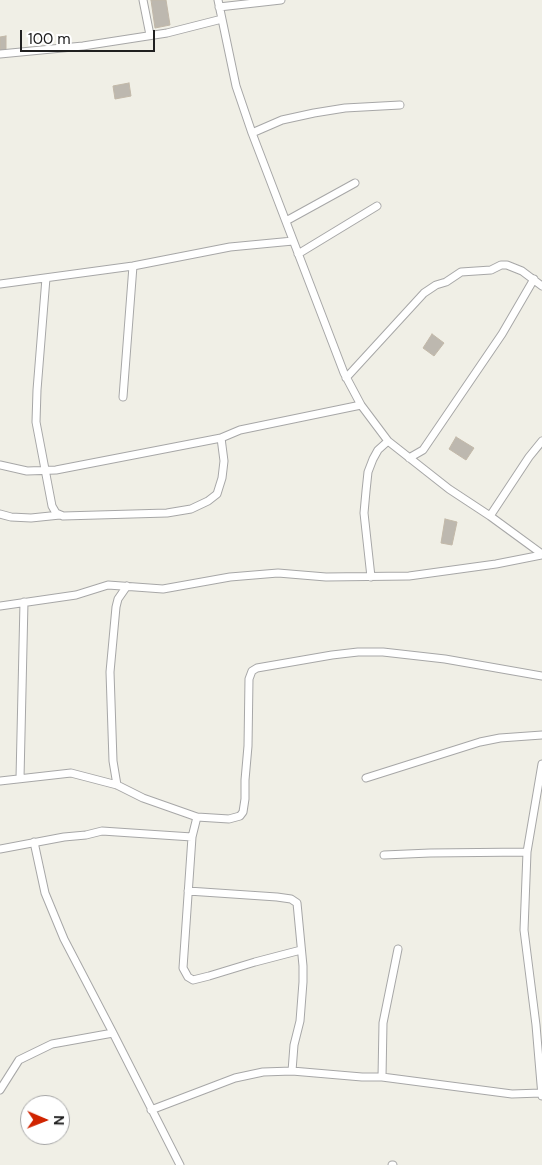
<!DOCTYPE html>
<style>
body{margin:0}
#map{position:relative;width:542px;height:1165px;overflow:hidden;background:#f0efe6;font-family:"DM Sans",sans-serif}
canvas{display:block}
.north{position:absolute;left:20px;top:1095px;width:50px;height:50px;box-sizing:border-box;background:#fff;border:1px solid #a6a6a6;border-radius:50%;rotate:91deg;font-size:14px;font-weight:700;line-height:20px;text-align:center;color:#202020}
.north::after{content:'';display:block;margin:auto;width:18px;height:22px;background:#d02400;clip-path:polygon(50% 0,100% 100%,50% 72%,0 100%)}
.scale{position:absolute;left:20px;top:30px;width:135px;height:22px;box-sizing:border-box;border:2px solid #202020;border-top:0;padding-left:6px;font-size:15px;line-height:18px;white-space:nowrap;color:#202020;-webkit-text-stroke:4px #fff;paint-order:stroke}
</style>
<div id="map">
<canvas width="542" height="1165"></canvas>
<div class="north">N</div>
<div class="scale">100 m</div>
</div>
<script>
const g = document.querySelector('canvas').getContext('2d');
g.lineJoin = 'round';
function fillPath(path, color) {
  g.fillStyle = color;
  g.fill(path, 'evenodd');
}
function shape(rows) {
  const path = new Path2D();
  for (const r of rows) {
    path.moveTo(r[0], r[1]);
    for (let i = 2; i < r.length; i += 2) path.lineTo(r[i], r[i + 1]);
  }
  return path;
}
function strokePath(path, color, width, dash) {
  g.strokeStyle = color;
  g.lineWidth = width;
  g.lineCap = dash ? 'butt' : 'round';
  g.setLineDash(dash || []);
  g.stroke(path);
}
const building = shape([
 [151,0,166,0,170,25,155,28,151,0],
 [6,36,6,50,0,50,0,37,6,36],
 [129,83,131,96,115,99,113,86,129,83],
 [432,334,444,343,434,356,423,348,432,334],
 [456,437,474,448,466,460,449,449,456,437],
 [445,519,457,522,452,545,441,543,445,519]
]);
fillPath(building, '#bdb8af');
strokePath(building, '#c2b8a8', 1);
const minor = shape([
 [143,0,150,35],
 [218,0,236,86,252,133,344,373,361,405,388,441,449,489,490,516,542,554],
 [219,7,281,0],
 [0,54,83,46,167,33,222,19],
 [252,133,282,120,314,113,345,108,400,105],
 [286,221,355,183],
 [298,254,377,206],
 [46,278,37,390,36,422,52,506,56,513,63,516,167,513,191,509,208,501,217,494,222,478,224,461,221,438],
 [0,284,133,266,230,247,293,241],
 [346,378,424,293,436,285,446,282,461,272,491,270,501,265,507,265,522,271,542,286],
 [123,397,133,266],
 [409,458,423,450,502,334,534,279],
 [0,465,27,471,56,470,221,438,240,430,361,405],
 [0,514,11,517,31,518,60,515],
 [490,516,529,457,542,441],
 [371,577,364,513,366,491,368,472,373,459,378,450,388,441],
 [0,606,76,595,108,585,163,589,230,577,278,573,326,577,409,576,496,564,542,555],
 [20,778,24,602],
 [366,778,480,742,500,738,542,735],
 [0,781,71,773,117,785,143,798,197,817,229,819,240,816,243,812,245,799,245,780,248,746,249,679,252,671,257,668,332,655,358,652,383,652,445,659,542,676],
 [117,785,113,761,110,672,116,607,118,599,127,586],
 [192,837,183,968,188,977,193,980,209,976,255,962,301,950],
 [34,842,45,893,64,939,113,1033,180,1165],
 [0,849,64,837,86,835,102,831,192,837,197,817],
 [384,855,430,853,527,852],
 [188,891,277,897,291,899,297,903,303,966,303,982,300,1021,294,1045,292,1071],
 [382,1077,383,1023,398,949],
 [0,1090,19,1060,52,1044,113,1033],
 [542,1096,536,1025,524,930,527,852,542,764],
 [151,1110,235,1078,263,1072,292,1071,362,1077,382,1077,512,1094,541,1093],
 [392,1165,393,1165]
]);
strokePath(minor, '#a7a7a7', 9);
strokePath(minor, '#fff', 7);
</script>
